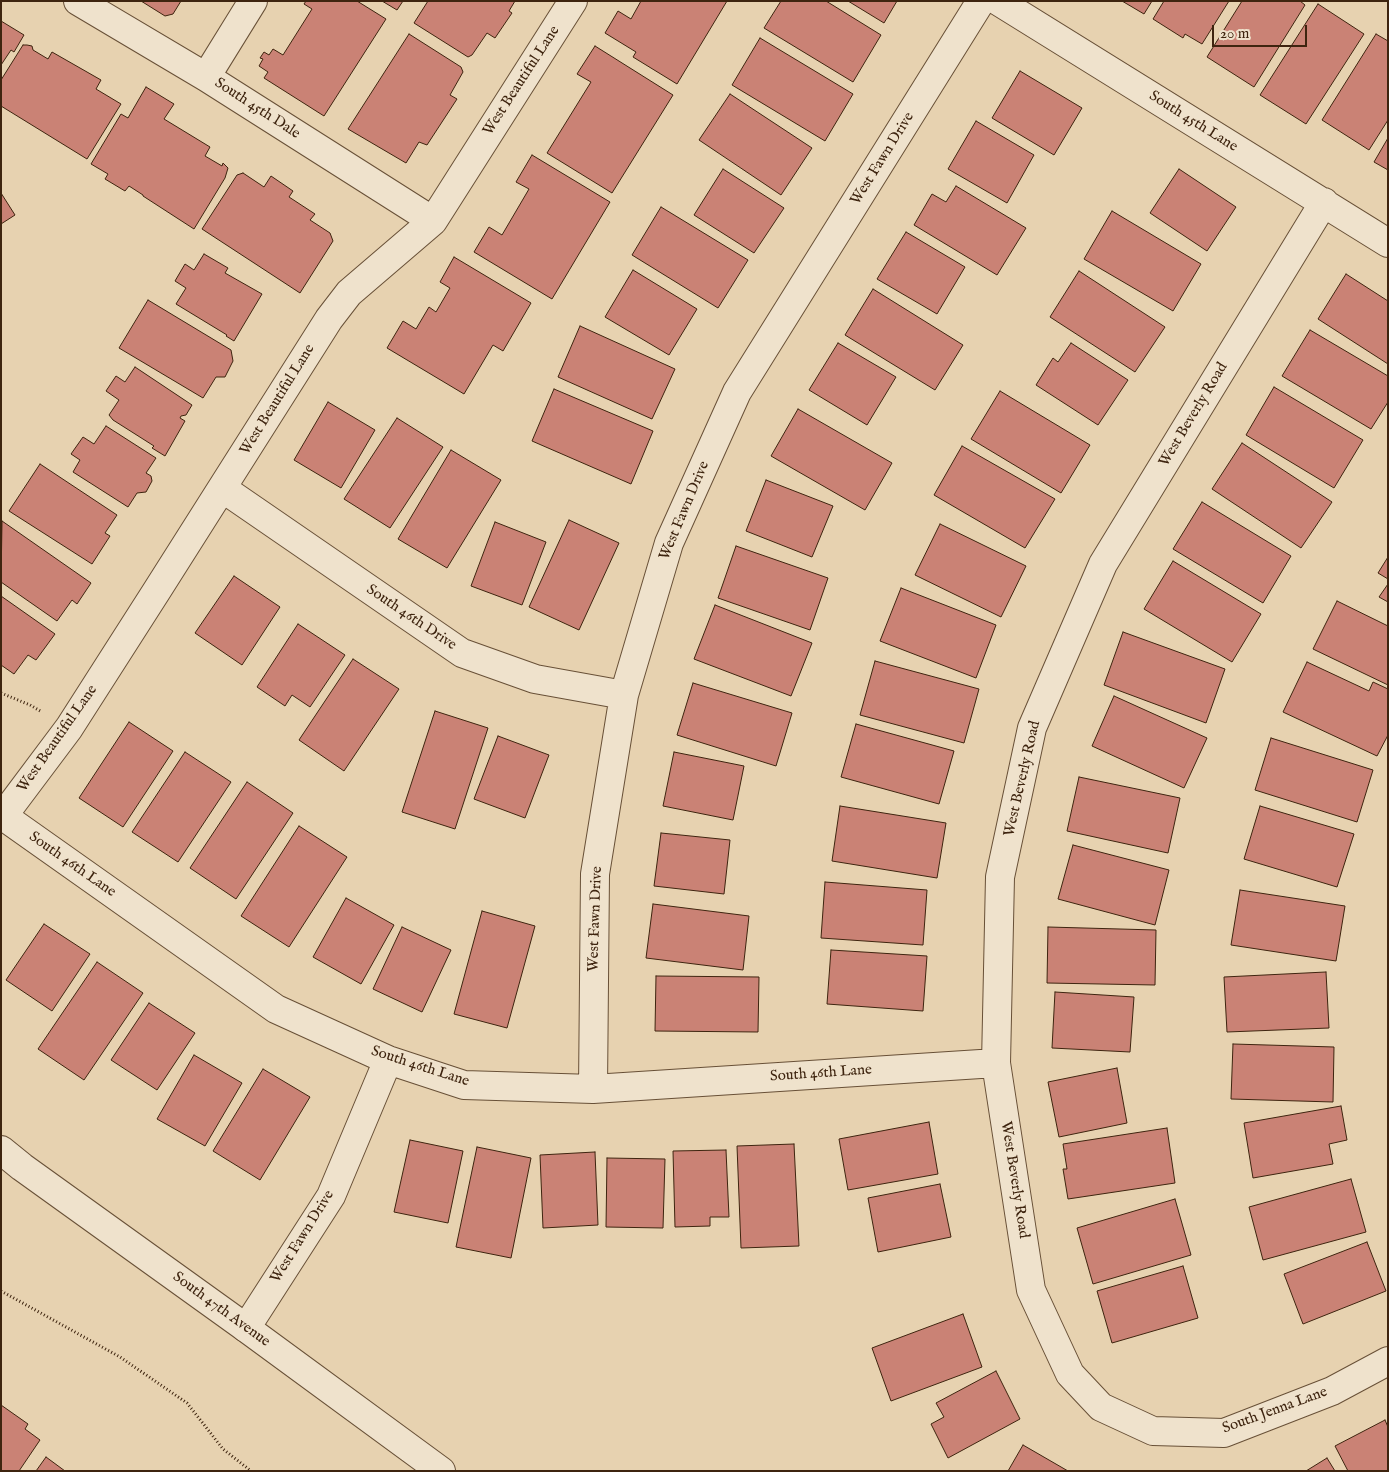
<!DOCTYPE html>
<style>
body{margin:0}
#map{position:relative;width:1389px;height:1472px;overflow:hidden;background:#e7d2b0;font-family:"IM FELL English",serif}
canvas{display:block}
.frame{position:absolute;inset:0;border:2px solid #3e240f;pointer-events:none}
.scale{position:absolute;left:1212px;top:25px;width:95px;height:22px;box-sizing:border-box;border:2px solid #3e240f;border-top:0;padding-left:6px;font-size:15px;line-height:18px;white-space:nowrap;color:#3e240f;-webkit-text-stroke:4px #efe2cc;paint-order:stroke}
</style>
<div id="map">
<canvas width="1389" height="1472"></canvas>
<div class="frame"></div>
<div class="scale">20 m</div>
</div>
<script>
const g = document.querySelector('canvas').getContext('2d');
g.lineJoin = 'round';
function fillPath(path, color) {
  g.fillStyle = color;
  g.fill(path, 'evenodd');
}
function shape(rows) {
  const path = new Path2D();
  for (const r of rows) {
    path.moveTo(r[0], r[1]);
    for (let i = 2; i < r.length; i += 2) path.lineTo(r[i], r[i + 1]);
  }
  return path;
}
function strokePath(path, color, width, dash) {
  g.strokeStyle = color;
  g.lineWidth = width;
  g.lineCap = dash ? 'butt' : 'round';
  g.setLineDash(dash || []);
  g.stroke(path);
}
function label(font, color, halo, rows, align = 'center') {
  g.font = font + ' "IM FELL English",serif';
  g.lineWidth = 4.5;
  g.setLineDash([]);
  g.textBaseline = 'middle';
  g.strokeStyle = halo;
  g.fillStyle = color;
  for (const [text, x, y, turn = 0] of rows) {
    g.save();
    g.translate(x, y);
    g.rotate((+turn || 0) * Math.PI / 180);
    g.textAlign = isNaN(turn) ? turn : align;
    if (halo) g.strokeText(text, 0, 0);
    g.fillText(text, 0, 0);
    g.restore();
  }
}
const building = shape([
 [141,1,181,1,173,14,165,16,141,1],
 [306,1,357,1,386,19,324,116,264,78,268,72,259,66,263,59,260,58,264,52,269,55,273,49,283,55,312,9,304,4,306,1],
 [382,1,403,1,397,10,382,1],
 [428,1,515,1,509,11,512,13,495,38,487,33,472,55,468,57,414,23,428,1],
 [641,1,727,1,677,84,633,57,636,52,605,33,618,11,631,19,641,1],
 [781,1,826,1,881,35,853,82,764,28,781,1],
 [848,1,897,1,884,23,848,1],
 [1122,1,1152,1,1144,14,1122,1],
 [1164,1,1229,1,1202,44,1185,34,1183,38,1153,19,1164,1],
 [1242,1,1300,1,1305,5,1254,87,1207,57,1242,1],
 [1318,4,1364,34,1306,124,1260,95,1318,4],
 [1,21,24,35,14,52,11,50,1,65,1,21],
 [409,34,461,67,463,72,450,95,457,99,427,145,419,142,406,163,348,129,409,34],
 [1376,34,1388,41,1388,120,1369,150,1322,120,1376,34],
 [760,38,853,94,825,141,732,85,760,38],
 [23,45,27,45,32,46,33,50,48,59,52,52,101,80,96,89,121,104,87,159,1,106,1,80,23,45],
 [595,46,673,95,612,193,547,153,591,82,577,74,595,46],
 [1020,71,1082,108,1054,155,992,118,1020,71],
 [146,87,174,104,164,119,210,147,205,156,222,166,223,163,228,168,225,178,194,229,143,196,143,195,129,186,125,191,105,179,108,174,91,164,121,114,128,118,146,87],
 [730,94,812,148,781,195,699,140,730,94],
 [976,121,1034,155,1007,203,948,169,976,121],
 [1388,138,1388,170,1374,162,1388,138],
 [532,155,610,202,552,299,474,252,489,227,502,235,529,189,516,182,532,155],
 [723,169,784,208,754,253,694,215,723,169],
 [1179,169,1236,207,1207,251,1150,213,1179,169],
 [243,173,264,187,271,176,293,191,289,197,315,214,310,220,330,233,333,241,300,293,202,229,237,175,243,173],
 [956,186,1026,228,997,275,914,225,932,194,946,202,956,186],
 [1,193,15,215,1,224,1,193],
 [661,207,748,260,718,308,632,255,661,207],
 [1112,211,1201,264,1173,311,1084,259,1112,211],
 [906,232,965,267,937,314,877,279,906,232],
 [204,254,228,268,225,273,262,294,234,341,226,336,227,335,176,304,186,288,175,281,185,264,194,270,204,254],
 [454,257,531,303,503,351,493,345,464,394,387,348,403,321,416,329,429,307,436,312,450,288,440,282,454,257],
 [633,270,697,309,669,355,605,317,633,270],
 [1079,271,1165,327,1135,372,1050,317,1079,271],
 [1346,274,1388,301,1388,364,1318,319,1346,274],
 [873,289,963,345,935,390,845,335,873,289],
 [148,300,231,350,233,361,225,377,216,377,203,398,119,348,148,300],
 [580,326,675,369,652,419,558,377,580,326],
 [1310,330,1388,376,1388,402,1371,429,1282,376,1310,330],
 [838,343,896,377,867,425,809,390,838,343],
 [1071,343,1128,380,1098,425,1036,385,1053,358,1058,362,1071,343],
 [135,367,192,405,186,415,181,416,180,418,185,421,165,456,152,448,154,446,113,420,109,415,119,400,106,391,116,376,125,382,135,367],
 [1274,387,1363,440,1334,488,1246,435,1274,387],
 [554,389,653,431,631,484,532,441,554,389],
 [1000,391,1090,445,1061,493,971,439,1000,391],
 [328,402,375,430,341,488,294,460,328,402],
 [798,409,892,463,865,510,771,456,798,409],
 [397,418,443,447,390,528,344,499,397,418],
 [106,426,156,458,146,473,151,476,152,481,146,492,137,493,128,507,73,472,80,460,71,454,83,437,94,444,106,426],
 [1242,443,1332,502,1301,548,1212,489,1242,443],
 [962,446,1055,499,1025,548,934,495,962,446],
 [451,450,501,480,447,568,398,539,451,450],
 [40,464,117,515,105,533,110,536,92,564,9,511,40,464],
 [766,480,833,506,812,557,746,531,766,480],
 [1202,502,1291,556,1263,603,1173,549,1202,502],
 [569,520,619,543,579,630,529,607,569,520],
 [2,521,91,583,77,604,72,600,57,621,1,582,2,521],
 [495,522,546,542,522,605,471,586,495,522],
 [940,524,1026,566,1001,617,915,575,940,524],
 [736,546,828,578,810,630,718,598,736,546],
 [1388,557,1388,579,1378,573,1388,557],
 [1173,561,1261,614,1232,662,1144,609,1173,561],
 [234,576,280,607,242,665,195,633,234,576],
 [1388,584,1388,602,1379,597,1388,584],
 [901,588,996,625,976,678,880,641,901,588],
 [1,596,55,634,36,660,28,655,14,674,1,665,1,596],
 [1337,601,1388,626,1388,685,1313,649,1337,601],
 [715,605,812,643,791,696,694,659,715,605],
 [298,624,345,655,310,707,292,695,285,706,257,687,298,624],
 [1123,632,1225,669,1206,723,1104,685,1123,632],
 [353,659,399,689,344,771,299,740,353,659],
 [875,661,979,689,964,743,860,715,875,661],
 [1307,662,1369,691,1373,682,1388,689,1388,735,1377,756,1283,712,1307,662],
 [693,683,792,713,776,766,677,735,693,683],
 [1114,696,1207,738,1184,788,1092,746,1114,696],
 [435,711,488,728,455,829,402,812,435,711],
 [129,722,173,751,123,827,79,798,129,722],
 [856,724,954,751,939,804,841,777,856,724],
 [498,736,549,755,525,818,474,799,498,736],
 [1271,738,1373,770,1357,822,1255,790,1271,738],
 [185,752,231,782,178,862,132,832,185,752],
 [674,752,744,766,733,820,663,806,674,752],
 [1079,777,1180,798,1168,853,1067,831,1079,777],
 [247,782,293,813,236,899,190,868,247,782],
 [840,806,946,823,937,878,832,861,840,806],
 [1260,806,1354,834,1337,887,1244,859,1260,806],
 [299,826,347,857,289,947,241,916,299,826],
 [661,833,730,840,724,894,654,886,661,833],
 [1073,845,1169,870,1155,925,1058,899,1073,845],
 [825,882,927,890,923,945,821,938,825,882],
 [1240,890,1345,906,1336,961,1231,945,1240,890],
 [346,898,394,925,361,984,313,957,346,898],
 [653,904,749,916,743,970,646,958,653,904],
 [482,911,535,926,507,1028,454,1014,482,911],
 [44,924,90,954,52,1011,6,980,44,924],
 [402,927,451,950,422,1012,373,989,402,927],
 [1048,927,1156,930,1155,985,1047,983,1048,927],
 [831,950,927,956,923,1011,827,1004,831,950],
 [97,962,143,993,84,1080,38,1049,97,962],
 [1326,972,1329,1028,1227,1032,1224,977,1326,972],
 [656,976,759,977,758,1032,655,1031,656,976],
 [1055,992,1134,997,1130,1052,1052,1048,1055,992],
 [149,1003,195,1033,157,1090,111,1060,149,1003],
 [1233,1044,1334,1047,1333,1102,1231,1099,1233,1044],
 [194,1055,242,1083,205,1146,157,1119,194,1055],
 [1117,1068,1127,1123,1059,1137,1048,1082,1117,1068],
 [263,1069,310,1097,260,1180,213,1151,263,1069],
 [1341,1106,1347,1140,1329,1144,1333,1164,1253,1178,1244,1123,1341,1106],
 [929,1122,938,1174,848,1190,839,1139,929,1122],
 [1167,1128,1175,1183,1068,1199,1063,1169,1067,1169,1063,1144,1167,1128],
 [410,1140,463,1151,448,1223,394,1212,410,1140],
 [794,1144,799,1246,741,1248,737,1146,794,1144],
 [477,1147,531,1158,511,1258,456,1247,477,1147],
 [726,1150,729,1217,710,1217,710,1226,675,1227,673,1151,726,1150],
 [595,1152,598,1225,543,1228,540,1155,595,1152],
 [607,1158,665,1159,663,1228,606,1227,607,1158],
 [1351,1179,1366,1232,1263,1260,1249,1207,1351,1179],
 [940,1184,951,1237,878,1252,868,1198,940,1184],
 [1175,1199,1191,1255,1093,1284,1077,1228,1175,1199],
 [1367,1242,1386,1291,1303,1324,1284,1274,1367,1242],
 [1183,1266,1198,1318,1112,1343,1097,1291,1183,1266],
 [963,1314,982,1367,891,1401,872,1348,963,1314],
 [996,1371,1020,1419,948,1458,931,1424,944,1417,936,1403,996,1371],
 [1,1405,28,1424,25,1429,40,1440,19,1471,1,1471,1,1405],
 [1385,1420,1388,1427,1388,1471,1348,1471,1335,1446,1385,1420],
 [1023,1445,1068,1471,1008,1471,1023,1445],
 [46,1457,65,1471,36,1471,46,1457],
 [1327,1458,1335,1471,1306,1471,1327,1458]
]);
fillPath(building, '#ca8275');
strokePath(building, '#3e240f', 1);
const minor = shape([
 [78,1,206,77,433,221],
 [573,1,433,221,349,293,329,319,156,592,69,728,3,816,276,1009,388,1060,464,1085,593,1089,996,1063],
 [998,1,1388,243],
 [206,77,253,1],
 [1324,202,1103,564,1032,728,1000,877,996,1063,1031,1290,1070,1374,1101,1407,1153,1431,1224,1433,1332,1391,1388,1361],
 [222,488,462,653,535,679,624,695],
 [593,1089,595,874,624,695,669,543,737,392,981,1],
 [246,1328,331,1196,388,1060]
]);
const tertiary = shape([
 [1,1150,22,1167,246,1328,441,1471]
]);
strokePath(minor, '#685037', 30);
strokePath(tertiary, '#685037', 30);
strokePath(shape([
 [1,693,30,705,42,712],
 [1,1291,120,1357,187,1403,223,1449,251,1471]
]), '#3e240f', 3, [1, 2.5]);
strokePath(minor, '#efe2cc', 28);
strokePath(tertiary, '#efe2cc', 28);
label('15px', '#3e240f', '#efe2cc', [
 ["West Beautiful Lane",522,81,-57],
 ["South 45th Dale",257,109,33],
 ["South 45th Lane",1193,122,32],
 ["West Fawn Drive",883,159,-58],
 ["West Beautiful Lane",278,400,-58],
 ["West Beverly Road",1194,415,-59],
 ["West Fawn Drive",685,511,-67],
 ["South 46th Drive",411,618,34],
 ["West Beautiful Lane",58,739,-55],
 ["West Beverly Road",1023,779,-77],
 ["South 46th Lane",72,865,35],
 ["West Fawn Drive",596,919,-88],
 ["South 46th Lane",420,1067,18],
 ["South 46th Lane",821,1074,-4],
 ["West Beverly Road",1014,1180,81],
 ["West Fawn Drive",303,1237,-58],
 ["South 47th Avenue",221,1310,36],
 ["South Jenna Lane",1275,1411,-20]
]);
</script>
